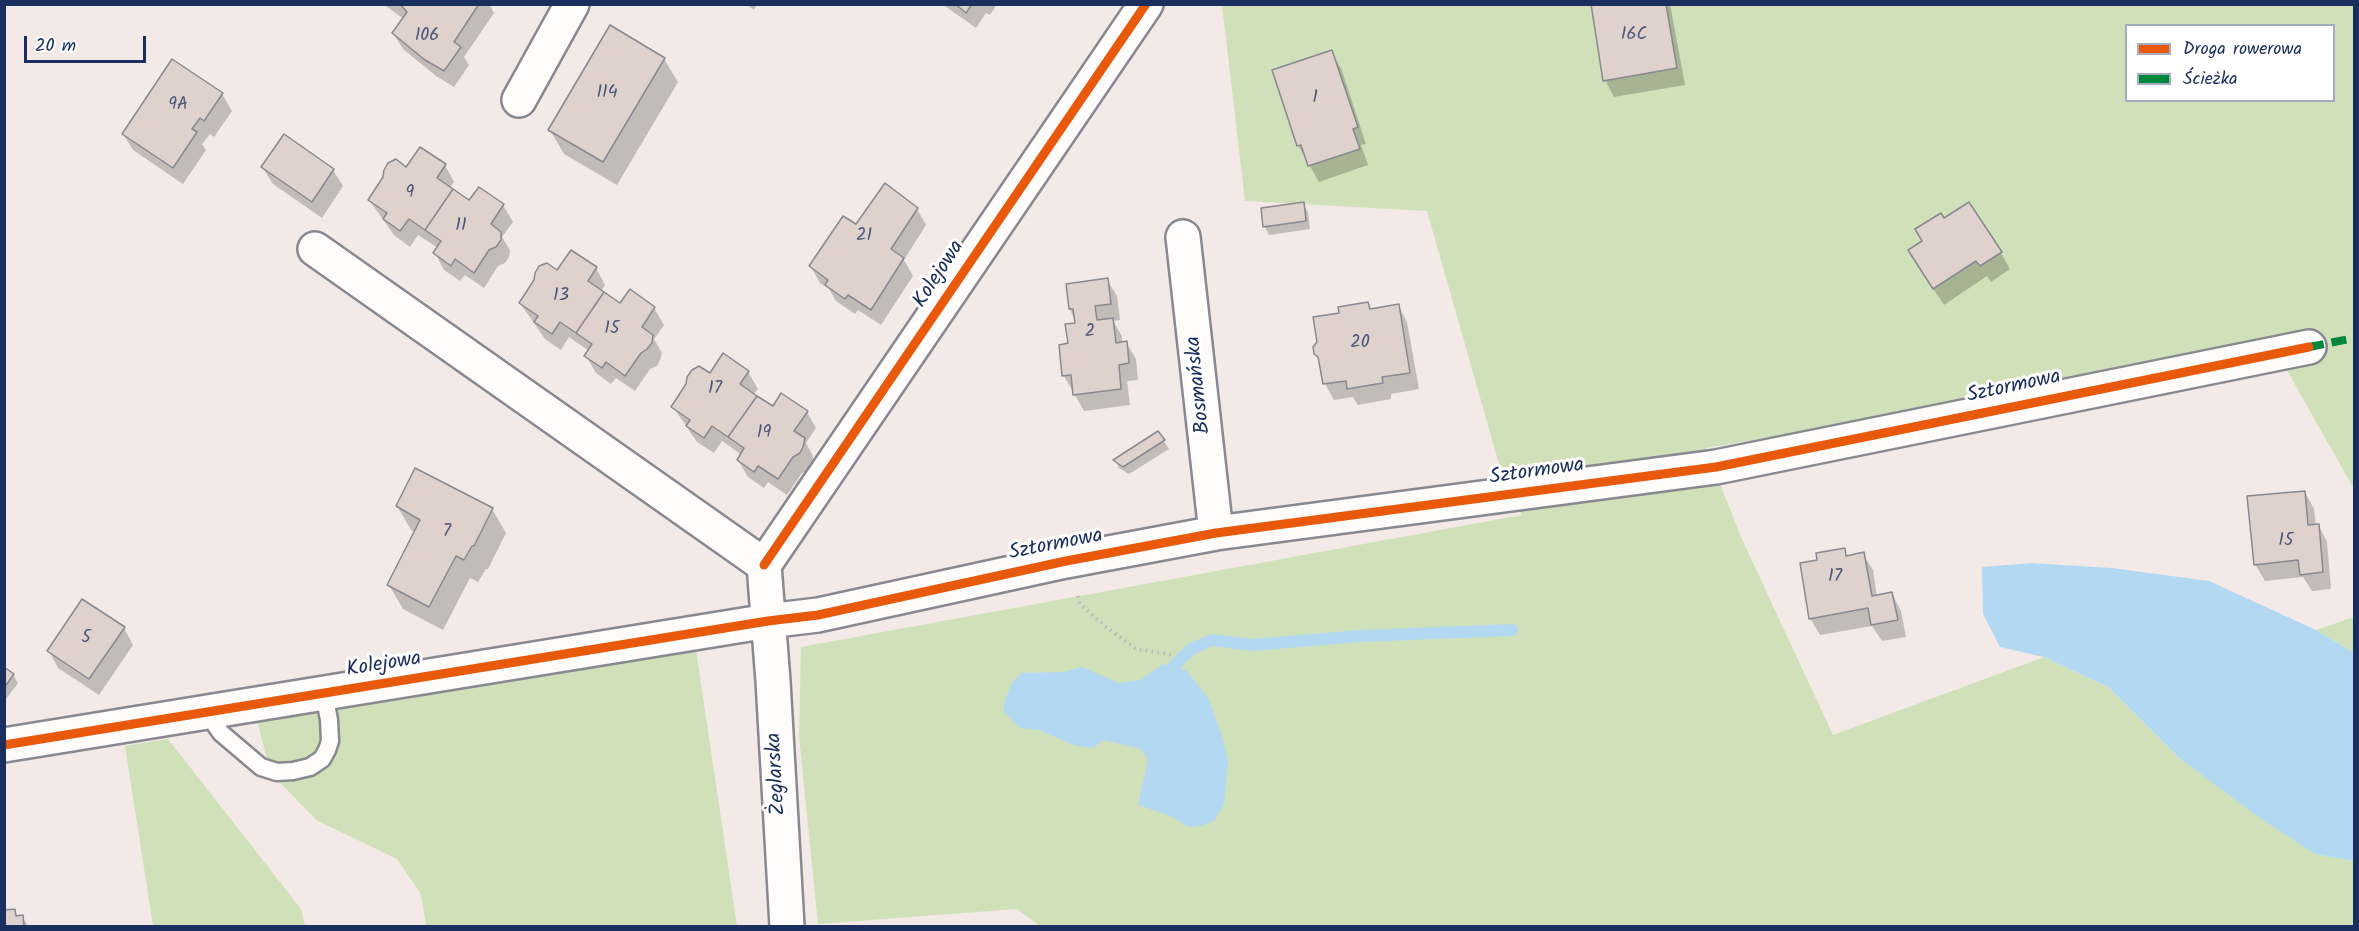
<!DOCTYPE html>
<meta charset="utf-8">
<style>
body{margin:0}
#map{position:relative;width:2359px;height:931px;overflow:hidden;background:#f3eae7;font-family:Kalam,sans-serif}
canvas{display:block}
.frame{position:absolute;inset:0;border:6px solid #1b2f5e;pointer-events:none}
.legend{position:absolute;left:2125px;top:24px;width:210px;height:78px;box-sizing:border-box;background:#fff;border:2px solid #a4acbf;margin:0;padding:8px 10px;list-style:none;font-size:18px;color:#1b2f5e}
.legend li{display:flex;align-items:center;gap:12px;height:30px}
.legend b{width:30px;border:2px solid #a4acbf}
.scale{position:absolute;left:24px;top:36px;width:122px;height:27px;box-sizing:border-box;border:3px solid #1b2f5e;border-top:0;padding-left:8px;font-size:18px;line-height:21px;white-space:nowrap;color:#1b2f5e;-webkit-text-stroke:4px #fff;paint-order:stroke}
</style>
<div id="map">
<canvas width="2359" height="931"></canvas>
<div class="frame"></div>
<ul class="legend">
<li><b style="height:8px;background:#e8590c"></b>Droga rowerowa</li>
<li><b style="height:8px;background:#00873e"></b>Ścieżka</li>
</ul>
<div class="scale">20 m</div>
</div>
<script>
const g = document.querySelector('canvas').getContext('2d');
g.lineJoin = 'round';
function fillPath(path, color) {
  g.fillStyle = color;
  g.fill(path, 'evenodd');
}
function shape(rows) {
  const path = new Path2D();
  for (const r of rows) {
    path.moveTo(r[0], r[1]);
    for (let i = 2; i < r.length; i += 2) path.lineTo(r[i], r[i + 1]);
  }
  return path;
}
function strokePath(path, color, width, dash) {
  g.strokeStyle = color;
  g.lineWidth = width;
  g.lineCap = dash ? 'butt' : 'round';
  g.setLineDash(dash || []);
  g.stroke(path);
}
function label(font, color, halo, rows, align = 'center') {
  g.font = font + ' Kalam,sans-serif';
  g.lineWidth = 6;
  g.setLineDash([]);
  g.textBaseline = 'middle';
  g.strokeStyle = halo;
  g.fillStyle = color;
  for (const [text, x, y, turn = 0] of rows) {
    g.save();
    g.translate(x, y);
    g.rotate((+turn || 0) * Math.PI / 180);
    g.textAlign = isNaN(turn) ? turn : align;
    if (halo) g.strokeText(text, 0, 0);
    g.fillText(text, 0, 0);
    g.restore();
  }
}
fillPath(shape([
 [1222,5,2354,5,2354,489,2276,351,1706,448,1741,537,1833,735,2044,657,2108,687,2178,757,2315,854,2354,861,2354,926,1040,926,1017,909,818,924,799,736,801,647,1522,515,1505,485,1427,211,1245,201],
 [2126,26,2334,26,2334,100,2126,100],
 [2354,617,2354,653,2316,630],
 [695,643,737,926,426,926,421,894,397,859,316,820,270,772,254,708],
 [168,739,301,909,305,926,153,926,125,746]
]), '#d0e1b9');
fillPath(shape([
 [2031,563,2112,568,2209,581,2316,630,2354,653,2354,861,2315,854,2261,819,2178,757,2108,687,2044,657,2000,647,1983,614,1982,567],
 [1163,664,1186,670,1209,699,1222,736,1228,760,1224,804,1214,821,1201,826,1188,827,1173,817,1138,805,1148,760,1141,749,1104,740,1093,748,1076,746,1039,730,1020,728,1003,711,1006,697,1012,683,1021,673,1064,672,1082,667,1119,683,1140,680]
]), '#b3d8f2');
fillPath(shape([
 [383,4,489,4,494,13,464,57,469,65,454,87,436,76,403,49,393,33,404,19],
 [746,4,757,4,754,10],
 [942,4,997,4,990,15,986,13,976,28],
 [1592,4,1670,4,1685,85,1614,97,1605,80],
 [1331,52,1341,68,1366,144,1361,145,1368,165,1319,182,1298,145],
 [664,59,678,82,617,185,564,154,550,130],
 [222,94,232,111,214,137,210,134,202,144,206,150,183,184,133,150,123,134],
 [445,165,454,182,450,188,470,202,479,189,503,205,513,222,502,237,510,250,509,257,505,263,498,266,484,288,465,275,460,281,444,270,435,253,438,248,418,235,410,247,394,235,369,200,407,169],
 [263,168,333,170,343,186,322,218,273,184],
 [1303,204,1308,212,1310,229,1269,235,1265,227],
 [917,209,926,225,904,260,913,276,881,325,858,310,855,314,836,301,829,289,820,283,811,267],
 [1944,220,2001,253,2010,269,1991,282,1987,276,1944,305,1919,267],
 [596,268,605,285,601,291,621,305,630,292,654,308,664,325,654,339,662,353,660,360,657,366,650,369,635,391,616,378,611,384,596,373,586,356,589,351,569,337,561,350,545,339,520,303,558,272],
 [1107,280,1117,296,1120,320,1113,321,1122,336,1122,343,1126,342,1136,359,1138,380,1127,381,1130,405,1084,411,1064,376,1060,346,1069,345,1076,324,1070,309],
 [1367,303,1371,310,1398,305,1407,322,1419,389,1391,394,1391,399,1358,405,1353,397,1334,400,1325,384,1321,364,1315,354,1341,314],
 [748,372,758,389,753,395,773,408,807,412,816,428,806,443,813,456,812,464,809,470,802,473,787,495,768,482,764,488,748,477,738,460,742,455,722,441,714,453,697,442,673,407,710,376],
 [1158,433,1169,449,1129,474,1119,468,1115,460],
 [2305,492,2314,509,2316,526,2318,525,2327,542,2331,589,2312,591,2303,577,2265,581,2255,564],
 [397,506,492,509,506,533,488,569,486,569,478,582,470,578,443,630,403,609,389,585,416,533,411,530],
 [1844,550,1848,557,1863,554,1873,570,1877,597,1892,594,1901,611,1906,637,1882,641,1872,626,1820,635,1810,618,1819,562],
 [124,628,133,645,99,695,58,668,49,651],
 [4,669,13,675,18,683,4,702],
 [14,910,18,917,22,916,28,926,4,926,4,912]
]), '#0003');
strokePath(shape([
 [1173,667,1191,649,1212,640,1252,645,1360,636,1512,630]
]), '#b3d8f2', 12);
const building = shape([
 [400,4,479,4,454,42,461,47,444,71,425,60,392,33,407,12,400,4],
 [955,4,972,4,966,13,955,4],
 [1591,4,1666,4,1677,68,1603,81,1591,4],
 [610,25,665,58,603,162,548,130,610,25],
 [1332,50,1358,127,1353,129,1360,149,1308,166,1301,145,1297,146,1272,70,1332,50],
 [172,59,223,93,204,121,200,118,192,129,197,132,173,168,122,134,172,59],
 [284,134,334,169,312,202,261,167,284,134],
 [420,147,446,164,437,178,453,189,425,230,409,219,400,231,383,219,387,213,368,200,383,177,384,170,388,163,396,159,406,167,420,147],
 [885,183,918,208,891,249,904,258,871,310,848,295,845,299,825,285,828,280,809,266,843,216,856,224,885,183],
 [479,187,504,204,491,224,501,232,501,240,496,247,489,250,474,273,455,259,451,266,433,253,441,241,425,230,453,189,469,200,479,187],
 [1304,202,1306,221,1263,227,1261,208,1304,202],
 [1969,202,2002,252,1980,266,1976,261,1933,289,1908,250,1922,241,1915,229,1941,213,1944,218,1969,202],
 [571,250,597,267,588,281,604,292,576,333,560,322,552,334,534,322,538,316,519,303,534,280,535,273,539,266,547,263,557,270,571,250],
 [1108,278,1111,304,1095,306,1097,320,1113,318,1116,343,1127,341,1129,363,1119,365,1121,389,1073,395,1071,375,1062,376,1059,345,1068,343,1065,324,1075,323,1073,309,1069,309,1066,284,1108,278],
 [630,289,655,307,642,327,653,335,652,343,647,349,641,353,625,376,606,362,602,368,584,356,592,344,576,333,604,292,620,303,630,289],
 [1368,302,1370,309,1399,304,1410,373,1382,377,1383,383,1347,389,1346,381,1323,384,1318,357,1314,354,1313,347,1317,342,1313,317,1339,313,1338,307,1368,302],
 [723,353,749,371,740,384,757,396,728,437,712,426,704,438,686,426,690,420,671,407,686,384,687,377,692,370,699,366,710,373,723,353],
 [781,393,808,411,794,431,805,438,803,447,800,453,793,457,778,479,758,466,754,472,737,460,744,448,728,437,757,396,773,406,781,393],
 [1158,431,1165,440,1123,467,1113,460,1158,431],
 [415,468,493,508,474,546,472,546,464,560,456,556,429,607,387,585,420,520,396,506,415,468],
 [2305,491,2308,525,2319,524,2323,572,2300,575,2298,560,2254,565,2247,496,2305,491],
 [1845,548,1846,556,1864,552,1872,596,1892,592,1898,620,1871,625,1868,608,1809,619,1800,563,1817,560,1816,553,1845,548],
 [82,599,125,627,89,679,47,651,82,599],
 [4,667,14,674,4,688,4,667],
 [15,909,16,916,23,915,24,926,4,926,4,910,15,909]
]);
fillPath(building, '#dfd1cc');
strokePath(building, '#888890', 1.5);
const service = shape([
 [207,713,221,733,261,767,277,772,293,771,310,767,322,759,327,750,330,741,329,720,324,693]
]);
const minor = shape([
 [519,100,572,4],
 [1183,237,1216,533],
 [315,249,764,565],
 [764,565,1146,4],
 [764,565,773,681,787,926],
 [4,745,768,621,818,615,1066,561,1216,533,1716,467,2309,347]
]);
strokePath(service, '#888890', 21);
strokePath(minor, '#888890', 38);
strokePath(shape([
 [1078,596,1080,604,1105,626,1136,649,1173,655]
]), '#b8b9bd', 4, [1.5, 4.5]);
strokePath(service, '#fdfcfb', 16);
strokePath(minor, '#fdfcfb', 33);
strokePath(shape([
 [2309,347,2354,338]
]), '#00873e', 8, [15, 8]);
strokePath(shape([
 [764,565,1146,4],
 [4,745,768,621,818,615,1066,561,1216,533,1716,467,2309,347]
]), '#e8590c', 9);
label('18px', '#4c587a', null, [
 ["16C",1634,36],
 ["106",427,37],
 ["114",607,94],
 ["1",1315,99],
 ["9A",178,106],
 ["9",410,194],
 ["11",461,227],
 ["21",864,237],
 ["13",561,297],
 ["15",612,330],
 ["2",1090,333],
 ["20",1360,344],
 ["17",715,390],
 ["19",764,434],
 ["7",447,533],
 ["15",2286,542],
 ["17",1835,578],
 ["5",86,639]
]);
label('21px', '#1b2f5e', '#fff', [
 ["Kolejowa",940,275,-57],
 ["Bosmańska",1200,385,-96],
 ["Sztormowa",2014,388,-12],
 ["Sztormowa",1537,473,-8],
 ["Sztormowa",1056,546,-11],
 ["Kolejowa",384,666,-9],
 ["Żeglarska",778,774,-93]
]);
</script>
